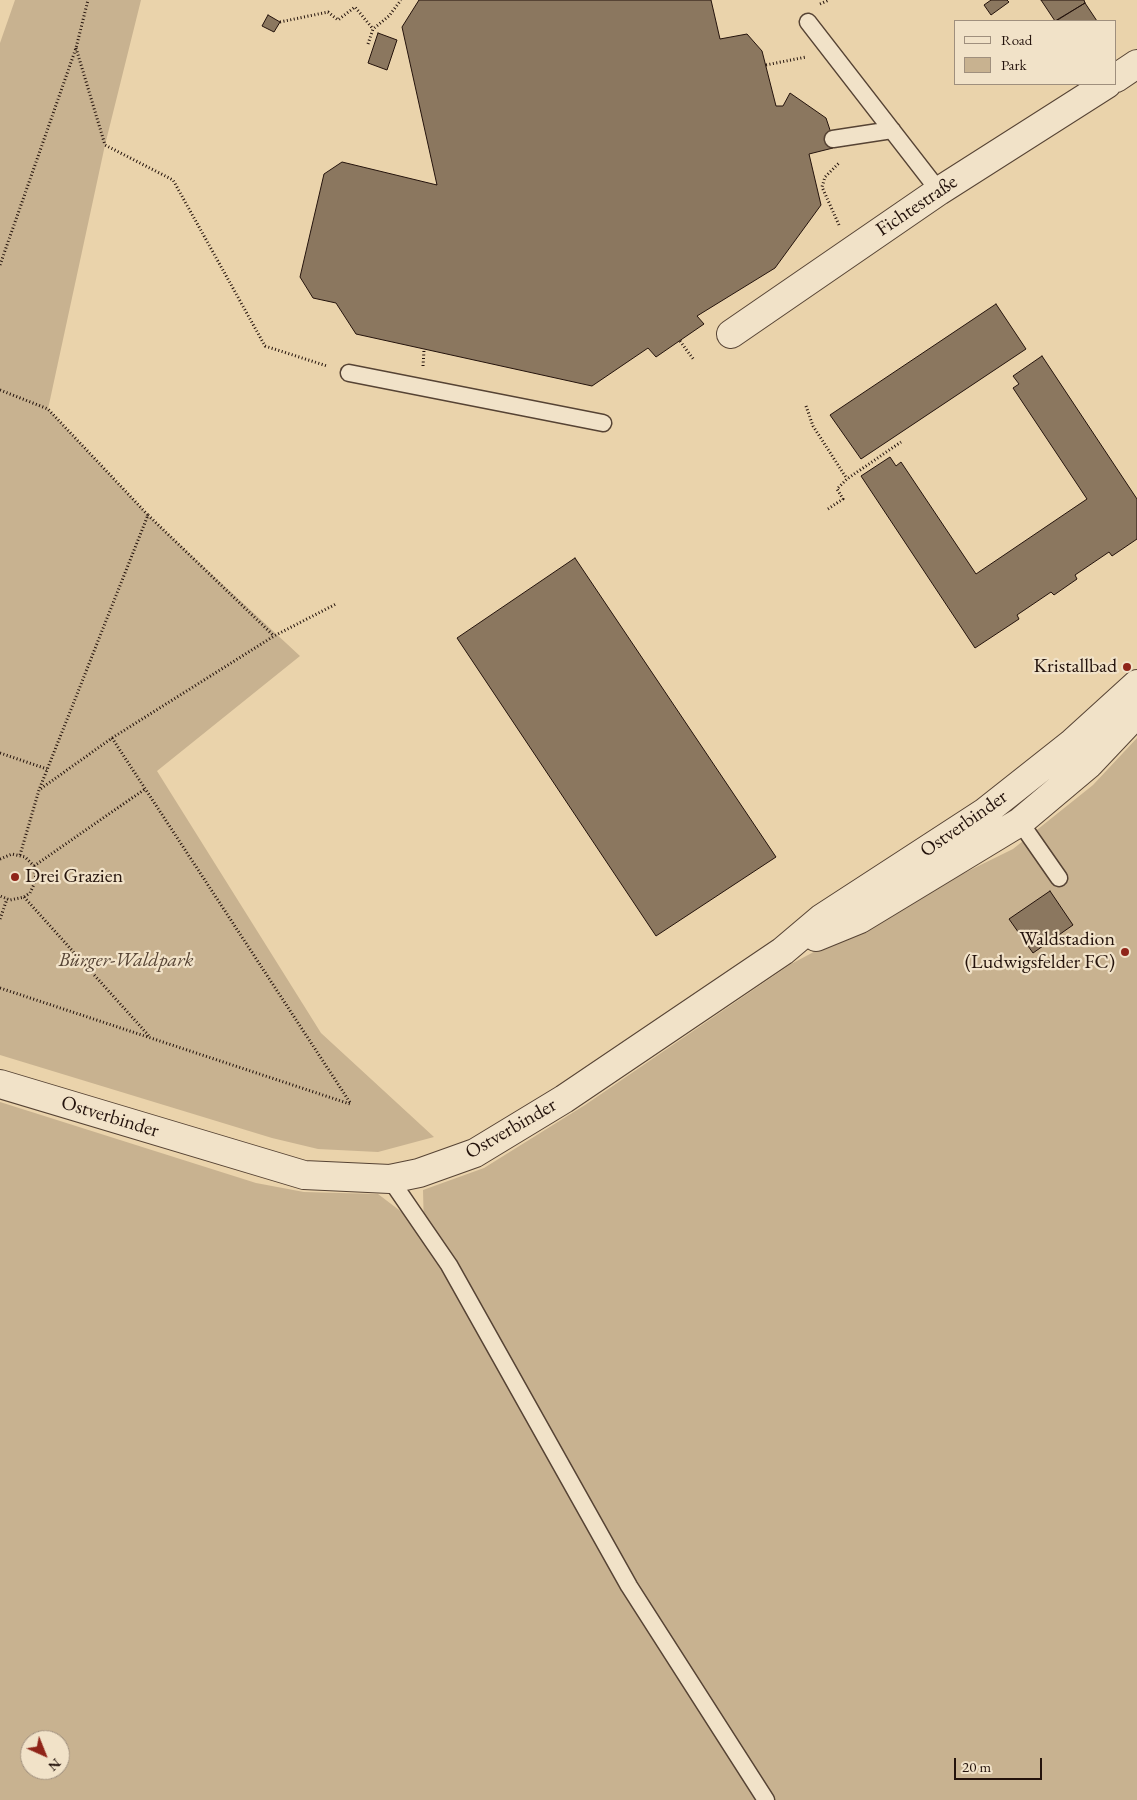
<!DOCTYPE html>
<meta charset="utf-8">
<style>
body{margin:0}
#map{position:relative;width:1137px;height:1800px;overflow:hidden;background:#ead3ab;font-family:"EB Garamond",serif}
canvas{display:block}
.legend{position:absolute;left:954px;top:20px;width:162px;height:65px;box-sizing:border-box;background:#f1e2c8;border:1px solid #9f8f7d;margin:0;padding:6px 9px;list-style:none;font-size:15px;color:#24130c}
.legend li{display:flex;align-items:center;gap:10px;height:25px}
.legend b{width:25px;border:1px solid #9f8f7d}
.north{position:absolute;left:20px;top:1730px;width:50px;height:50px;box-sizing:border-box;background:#f1e2c8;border:1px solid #9f8f7d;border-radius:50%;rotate:136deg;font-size:14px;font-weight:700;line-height:20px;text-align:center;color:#24130c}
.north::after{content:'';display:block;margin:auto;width:18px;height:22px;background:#8f2418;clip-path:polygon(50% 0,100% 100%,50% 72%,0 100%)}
.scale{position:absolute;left:954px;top:1758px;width:88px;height:22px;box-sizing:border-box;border:2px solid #24130c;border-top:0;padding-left:6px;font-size:15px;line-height:18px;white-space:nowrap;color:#24130c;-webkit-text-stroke:4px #f1e2c8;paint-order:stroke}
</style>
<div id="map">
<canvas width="1137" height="1800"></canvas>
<ul class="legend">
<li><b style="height:6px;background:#f1e2c8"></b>Road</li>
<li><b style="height:14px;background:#c8b290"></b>Park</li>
</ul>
<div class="north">N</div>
<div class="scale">20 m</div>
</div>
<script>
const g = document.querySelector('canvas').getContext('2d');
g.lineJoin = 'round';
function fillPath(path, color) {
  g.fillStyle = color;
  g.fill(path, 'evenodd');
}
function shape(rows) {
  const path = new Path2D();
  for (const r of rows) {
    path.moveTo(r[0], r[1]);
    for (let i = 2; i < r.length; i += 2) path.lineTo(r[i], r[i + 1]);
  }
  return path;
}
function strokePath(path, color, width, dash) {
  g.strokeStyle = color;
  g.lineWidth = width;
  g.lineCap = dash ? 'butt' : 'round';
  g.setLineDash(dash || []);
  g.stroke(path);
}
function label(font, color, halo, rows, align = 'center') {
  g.font = font + ' "EB Garamond",serif';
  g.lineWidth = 4.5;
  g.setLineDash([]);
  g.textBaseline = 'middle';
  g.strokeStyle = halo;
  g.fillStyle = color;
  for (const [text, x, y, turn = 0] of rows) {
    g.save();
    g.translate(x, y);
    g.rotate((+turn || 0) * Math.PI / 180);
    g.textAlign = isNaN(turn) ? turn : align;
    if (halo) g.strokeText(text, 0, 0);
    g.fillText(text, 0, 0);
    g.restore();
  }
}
fillPath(shape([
 [15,0,141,0,105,145,48,409,148,515,300,656,157,771,321,1033,434,1137,378,1152,318,1149,272,1138,0,1055,0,43],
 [1137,738,1137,1800,0,1800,0,1102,256,1183,304,1192,378,1194,424,1229,423,1190,484,1168,585,1105,791,964,952,879,1013,849,1093,785],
 [30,1740,60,1740,60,1770,30,1770]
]), '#c8b290');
const building = shape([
 [419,0,711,0,720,39,747,34,762,51,776,106,783,106,790,93,826,118,833,139,833,148,809,154,821,205,775,268,697,316,704,324,656,357,648,348,592,386,356,334,336,303,313,298,300,277,324,174,342,162,437,185,402,27,419,0],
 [991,0,1007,0,1009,2,991,15,984,5,991,0],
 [1041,0,1084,0,1085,3,1055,21,1041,0],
 [1085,3,1097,21,1056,21,1085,3],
 [268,15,280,22,274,32,262,26,268,15],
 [378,33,397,40,387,70,368,63,378,33],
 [996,304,1026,349,861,459,830,415,996,304],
 [1042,356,1137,499,1137,539,1112,556,1109,552,1075,575,1077,579,1054,595,1051,592,1017,615,1019,619,975,648,861,476,890,457,896,466,901,462,976,574,1087,499,1013,388,1019,384,1013,376,1042,356],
 [575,558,776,857,656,936,457,638,575,558],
 [1050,891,1073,925,1033,953,1009,919,1050,891]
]);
fillPath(building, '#8b775f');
strokePath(building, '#24130c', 1);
const service = shape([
 [808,22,939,191],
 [833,139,892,130],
 [349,373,603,423],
 [1020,822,1059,878],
 [390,1179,449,1265,629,1586,766,1800]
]);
const minor = shape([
 [1116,78,1137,64],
 [731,334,939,191,1107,84],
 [816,937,860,919,1020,822,1089,764,1137,713],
 [0,1084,304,1175,390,1179,419,1173,475,1153,564,1099,783,951,822,918,985,812,1071,744,1137,684]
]);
strokePath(service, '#564334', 19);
strokePath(minor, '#564334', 30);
strokePath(shape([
 [820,4,829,0],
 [280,22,328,12,338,20,355,7,373,29],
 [368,44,373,29,389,16,401,0],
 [76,48,105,145,173,180,265,346,327,366],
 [766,65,806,57],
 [839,225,822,187,825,177,840,162],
 [0,265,76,48,88,0],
 [680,341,694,360],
 [423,366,424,350],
 [0,390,48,409,148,515,39,790],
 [806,406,813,426,847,479],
 [828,509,843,499,837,489,847,479,901,442],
 [148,515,274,636],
 [112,738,351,1104],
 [0,753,47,769],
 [20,855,39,790,112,738,274,636,336,604],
 [0,859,12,854,25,857,34,866,36,880,30,893,24,897,10,900,0,896],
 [34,866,145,789],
 [24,897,150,1037],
 [0,919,7,899],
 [0,988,350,1104]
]), '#24130c', 3, [1, 2.5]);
strokePath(service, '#f1e2c8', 16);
strokePath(minor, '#f1e2c8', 28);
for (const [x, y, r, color] of [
 [1127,667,5,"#8f2418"],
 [15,877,5,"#8f2418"],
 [1125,952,5,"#8f2418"]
]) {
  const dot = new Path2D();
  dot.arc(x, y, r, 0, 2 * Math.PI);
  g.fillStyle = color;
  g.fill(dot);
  strokePath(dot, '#f1e2c8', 2);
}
label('20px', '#24130c', '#f1e2c8', [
 ["Fichtestraße",917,206,-34],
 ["Ostverbinder",964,824,-35],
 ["Ostverbinder",110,1117,17],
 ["Ostverbinder",511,1129,-30]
]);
label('20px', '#24130c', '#f1e2c8', [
 ["Kristallbad",1117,667],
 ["Drei Grazien",25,877,"left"],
 ["Waldstadion",1115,940],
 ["(Ludwigsfelder FC)",1115,963]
], 'right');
label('italic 20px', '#554334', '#f1e2c8', [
 ["Bürger-Waldpark",126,961]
]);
</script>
